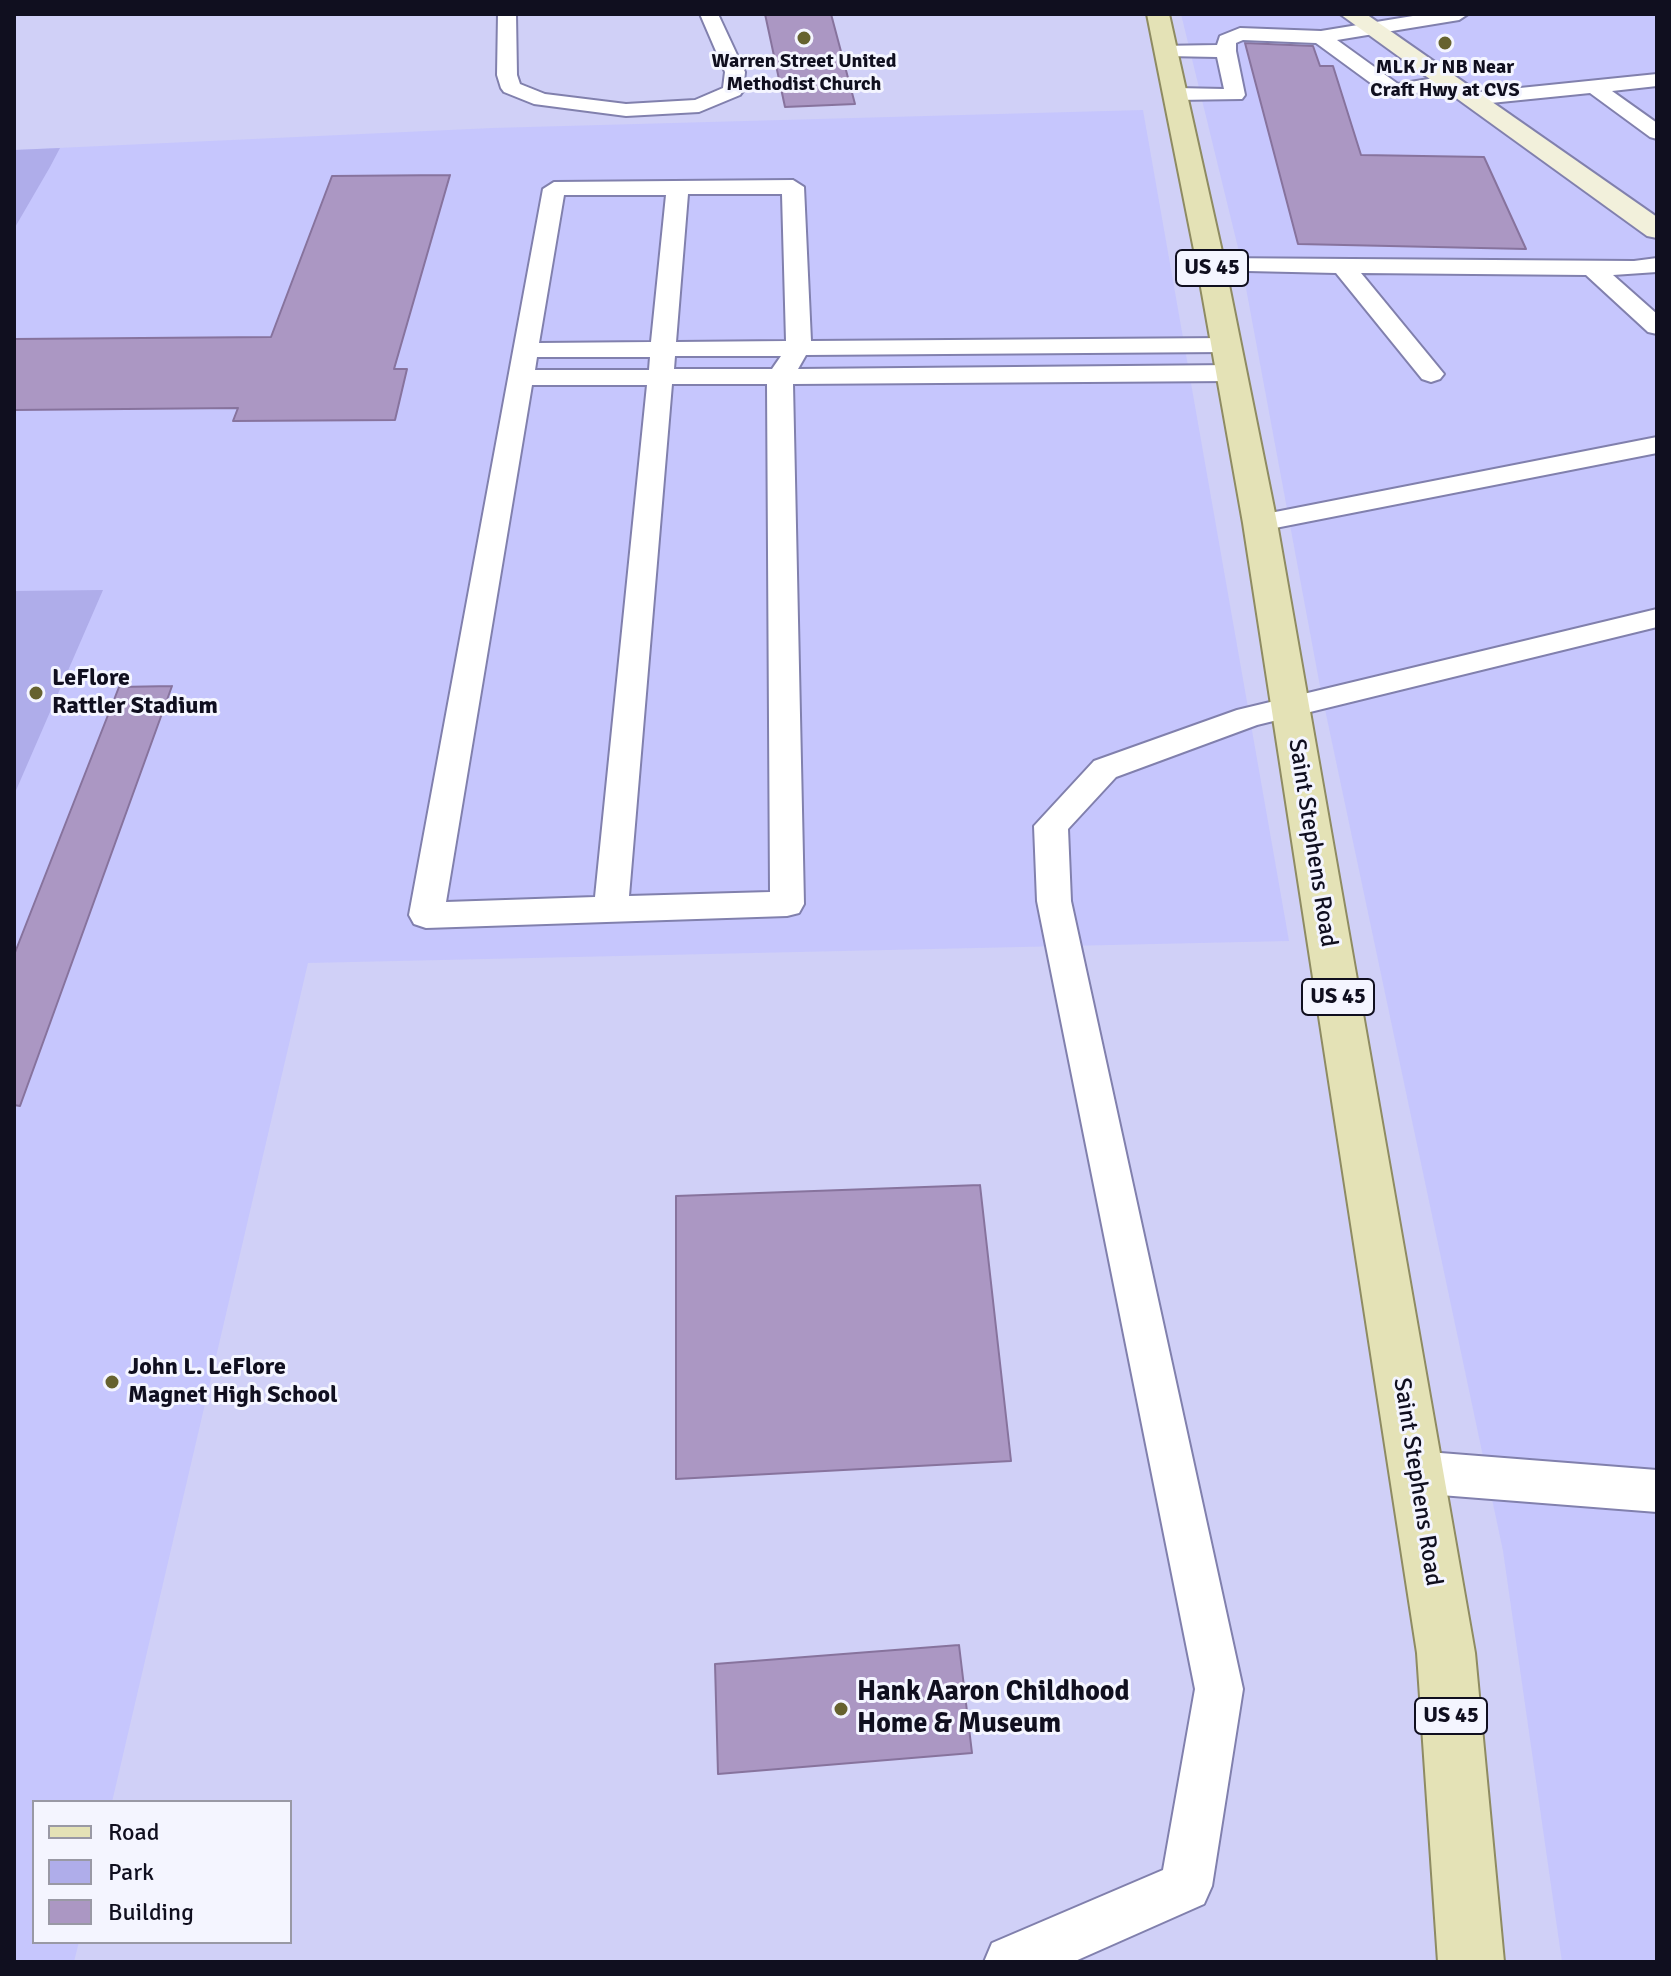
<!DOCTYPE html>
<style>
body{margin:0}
#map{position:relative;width:1671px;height:1976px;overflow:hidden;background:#d0d0f7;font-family:Signika,sans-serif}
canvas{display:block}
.frame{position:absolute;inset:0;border:16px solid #100f1f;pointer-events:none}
.legend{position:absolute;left:32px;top:1800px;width:260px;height:144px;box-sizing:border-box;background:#f4f5ff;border:2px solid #9999a5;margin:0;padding:10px 14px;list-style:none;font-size:24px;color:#100f1f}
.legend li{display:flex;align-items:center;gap:16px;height:40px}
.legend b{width:40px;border:2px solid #9999a5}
</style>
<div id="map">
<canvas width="1671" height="1976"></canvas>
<div class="frame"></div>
<ul class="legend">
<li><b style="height:10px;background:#e4e2b6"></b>Road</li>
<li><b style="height:22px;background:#afadea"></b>Park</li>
<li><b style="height:22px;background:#ab97c3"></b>Building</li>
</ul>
</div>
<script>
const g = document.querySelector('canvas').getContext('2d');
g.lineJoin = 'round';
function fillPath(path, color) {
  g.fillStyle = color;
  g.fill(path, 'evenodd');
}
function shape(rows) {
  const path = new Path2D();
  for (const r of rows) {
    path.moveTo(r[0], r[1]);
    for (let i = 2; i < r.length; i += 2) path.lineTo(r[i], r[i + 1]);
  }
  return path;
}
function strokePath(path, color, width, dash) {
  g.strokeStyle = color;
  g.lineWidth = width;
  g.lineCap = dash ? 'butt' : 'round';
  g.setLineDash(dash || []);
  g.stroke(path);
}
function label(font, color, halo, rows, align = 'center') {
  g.font = font + ' Signika,sans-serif';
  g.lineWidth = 6;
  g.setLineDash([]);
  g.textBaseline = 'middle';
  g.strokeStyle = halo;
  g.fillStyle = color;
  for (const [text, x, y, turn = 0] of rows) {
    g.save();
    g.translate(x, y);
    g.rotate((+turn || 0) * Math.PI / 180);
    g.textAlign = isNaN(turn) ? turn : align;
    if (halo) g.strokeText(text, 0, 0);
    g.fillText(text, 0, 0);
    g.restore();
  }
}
fillPath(shape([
 [1181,14,1657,14,1657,1962,1562,1962,1503,1551,1319,681,1240,256],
 [1143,110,1289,941,308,963,112,1802,34,1802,34,1942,79,1942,74,1962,14,1962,14,150,492,128]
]), '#c6c6fd');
fillPath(shape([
 [60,148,50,167,14,229,14,150],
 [103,590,14,795,14,591]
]), '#afadea');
const building = shape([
 [765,14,831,14,855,104,785,107,765,14],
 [1245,43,1313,46,1320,66,1333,66,1361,155,1484,157,1526,249,1298,244,1245,43],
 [450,175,394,369,407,369,395,420,233,421,238,408,14,410,14,339,271,337,332,176,450,175],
 [172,686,20,1106,14,1105,14,955,119,687,172,686],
 [980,1185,1011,1461,676,1479,676,1196,980,1185],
 [959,1645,972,1753,718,1774,715,1664,959,1645]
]);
fillPath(building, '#ab97c3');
strokePath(building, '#87739d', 2);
const lane = shape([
 [498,14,516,14,517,75,520,84,545,94,626,104,695,100,723,88,725,72,700,14,718,14,745,72,743,91,740,95,699,112,626,116,534,104,504,92,501,88,497,75,498,14],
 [1425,14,1468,14,1459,20,1337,40,1398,84,1447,76,1457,82,1454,86,1394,97,1387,95,1316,43,1243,40,1236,43,1236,51,1245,95,1242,99,1176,100,1166,94,1176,88,1224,89,1217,57,1166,56,1156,50,1159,46,1217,45,1220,36,1240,28,1321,31,1425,14],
 [1657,74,1657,86,1612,91,1657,123,1657,139,1650,137,1590,93,1471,105,1461,99,1471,93,1657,74],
 [793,180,804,187,811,341,1226,338,1235,340,1238,345,1235,350,1226,352,806,355,798,369,1232,365,1241,368,1245,373,1241,378,1232,381,793,384,804,904,799,913,787,916,426,928,414,924,409,915,543,189,554,182,793,180],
 [688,194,782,194,786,341,676,342,688,194],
 [564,195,666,195,651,342,539,343,564,195],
 [675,356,781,356,772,369,674,369,675,356],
 [537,357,650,357,649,370,535,370,537,357],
 [672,384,767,384,770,892,629,896,672,384],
 [532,385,647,385,595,897,446,902,532,385],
 [1211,258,1634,261,1657,258,1657,272,1613,275,1657,314,1657,334,1648,332,1586,275,1361,273,1444,374,1440,379,1431,382,1422,379,1336,273,1203,270,1199,265,1203,260,1211,258],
 [1657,437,1657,453,1260,531,1250,529,1246,523,1250,517,1260,515,1657,437],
 [1657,609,1657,627,1257,725,1116,777,1068,829,1071,901,1243,1689,1212,1886,1204,1904,1073,1962,984,1962,992,1943,1163,1870,1195,1689,1037,901,1034,826,1094,761,1237,710,1657,609],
 [1415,1451,1657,1470,1657,1512,1415,1493,1399,1487,1393,1472,1399,1457,1415,1451]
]);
const secondary = shape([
 [1340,14,1366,14,1657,217,1657,238,1647,236,1340,14]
]);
const primary = shape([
 [1147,14,1169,14,1225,265,1277,523,1475,1653,1504,1962,1438,1962,1417,1653,1243,523,1197,265,1147,14]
]);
strokePath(lane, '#8180ad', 4);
strokePath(secondary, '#8180ad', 4);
strokePath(primary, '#8e8b62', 4);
fillPath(lane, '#fff');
fillPath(secondary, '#f2f0db');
fillPath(primary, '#e4e2b6');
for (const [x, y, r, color] of [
 [804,38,8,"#66622f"],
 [1445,43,8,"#66622f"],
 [36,693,8,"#66622f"],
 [112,1382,8,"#66622f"],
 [841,1709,8,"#66622f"]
]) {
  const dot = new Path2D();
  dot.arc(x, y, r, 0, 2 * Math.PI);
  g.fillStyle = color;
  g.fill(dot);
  strokePath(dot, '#f4f5ff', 3);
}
label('bold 20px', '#100f1f', '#f4f5ff', [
 ["Warren Street United",804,62],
 ["Methodist Church",804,85],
 ["MLK Jr NB Near",1445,68],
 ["Craft Hwy at CVS",1445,91]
]);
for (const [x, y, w] of [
 [1212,268,72],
 [1338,997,72],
 [1451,1716,72]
]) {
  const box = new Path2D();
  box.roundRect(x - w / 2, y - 18, w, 36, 6);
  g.fillStyle = '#f4f5ff';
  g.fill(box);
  strokePath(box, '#100f1f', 2);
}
label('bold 22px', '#100f1f', null, [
 ["US 45",1212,268],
 ["US 45",1338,997],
 ["US 45",1451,1716]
]);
label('bold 24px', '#100f1f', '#f4f5ff', [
 ["LeFlore",52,679],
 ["Rattler Stadium",52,707],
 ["John L. LeFlore",128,1368],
 ["Magnet High School",128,1396]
], 'left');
label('24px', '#100f1f', '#f4f5ff', [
 ["Saint Stephens Road",1312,843,81],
 ["Saint Stephens Road",1417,1482,81]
]);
label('bold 28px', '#100f1f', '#f4f5ff', [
 ["Hank Aaron Childhood",857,1693],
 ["Home & Museum",857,1725]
], 'left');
</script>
